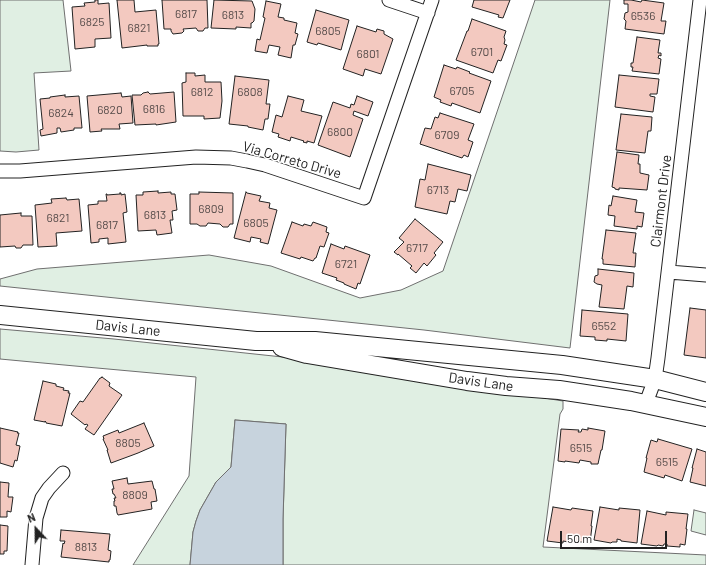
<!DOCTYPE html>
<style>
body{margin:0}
#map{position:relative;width:706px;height:565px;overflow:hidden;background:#fff;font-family:Barlow,sans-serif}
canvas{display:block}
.north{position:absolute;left:16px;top:509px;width:40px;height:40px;-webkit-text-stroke:3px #fff;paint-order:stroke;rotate:338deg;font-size:11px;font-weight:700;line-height:16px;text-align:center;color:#222}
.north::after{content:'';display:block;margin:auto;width:14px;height:18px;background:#222;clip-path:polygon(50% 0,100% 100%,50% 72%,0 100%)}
.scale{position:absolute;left:560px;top:531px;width:107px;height:18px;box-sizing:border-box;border:2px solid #222;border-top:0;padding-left:5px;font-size:12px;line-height:14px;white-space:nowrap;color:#222;-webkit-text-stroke:3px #fff;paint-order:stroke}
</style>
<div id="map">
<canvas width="706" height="565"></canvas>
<div class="north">N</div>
<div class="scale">50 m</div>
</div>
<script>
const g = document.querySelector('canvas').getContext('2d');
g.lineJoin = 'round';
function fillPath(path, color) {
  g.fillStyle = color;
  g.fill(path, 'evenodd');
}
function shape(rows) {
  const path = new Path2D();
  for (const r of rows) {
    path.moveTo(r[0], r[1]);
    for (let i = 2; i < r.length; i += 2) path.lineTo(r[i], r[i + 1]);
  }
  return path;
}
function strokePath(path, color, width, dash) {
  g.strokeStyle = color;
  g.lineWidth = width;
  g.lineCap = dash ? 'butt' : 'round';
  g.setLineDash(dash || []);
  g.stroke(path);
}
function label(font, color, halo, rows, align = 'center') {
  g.font = font + ' Barlow,sans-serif';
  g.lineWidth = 3;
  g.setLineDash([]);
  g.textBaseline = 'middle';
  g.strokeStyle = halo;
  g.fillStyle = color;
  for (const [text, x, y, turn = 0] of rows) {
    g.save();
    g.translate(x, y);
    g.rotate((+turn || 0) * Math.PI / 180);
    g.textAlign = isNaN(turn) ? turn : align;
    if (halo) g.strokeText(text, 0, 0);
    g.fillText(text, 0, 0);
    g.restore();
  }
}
const green = shape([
 [0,0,63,0,71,71,34,73,39,150,16,152,0,151,0,0],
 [535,0,610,0,570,348,424,330,0,286,0,279,37,269,209,255,271,266,360,298,401,290,443,271,535,0],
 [0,329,114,339,292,358,563,401,563,409,560,414,543,547,706,555,706,565,283,565,283,519,286,424,235,420,231,467,216,482,200,510,196,521,193,532,190,565,133,565,189,476,196,377,75,366,0,359,0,329],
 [694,510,706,513,706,535,691,531,694,510]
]);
fillPath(green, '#e0efe3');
strokePath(green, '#6f6f6f', 1);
const water = shape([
 [235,420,286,424,283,519,283,565,190,565,193,532,196,521,200,510,216,482,231,467,235,420]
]);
fillPath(water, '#c7d3dd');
strokePath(water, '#6f6f6f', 1);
const building = shape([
 [95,0,98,0,98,4,109,3,111,38,95,39,95,47,75,49,72,7,85,6,84,3,95,2,95,0],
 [117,0,134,0,135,12,156,10,159,44,158,44,158,46,147,46,147,45,122,48,117,0],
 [162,0,207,0,208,28,205,28,203,31,198,31,196,28,183,29,184,31,182,33,173,34,171,31,171,29,164,29,162,0],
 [214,0,252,1,255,9,254,21,252,23,251,23,251,28,236,27,236,29,211,28,214,0],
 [474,0,510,0,503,18,498,17,499,15,472,7,474,0],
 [624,0,631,0,641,2,642,0,664,3,661,21,666,21,664,34,625,29,626,21,624,19,625,13,628,12,628,4,624,4,624,0],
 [266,1,281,4,278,17,284,18,284,20,297,23,295,33,298,34,295,45,293,45,291,58,278,55,280,47,269,45,267,53,255,51,257,39,260,40,265,18,263,17,266,1],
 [316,10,349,20,341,50,318,43,317,45,307,42,316,10],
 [472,19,506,31,504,37,505,40,504,44,507,45,501,61,498,60,493,73,456,60,467,31,468,31,472,19],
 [357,26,376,32,377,29,384,31,384,34,393,39,381,74,365,69,363,76,343,69,357,26],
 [637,37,660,40,658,53,661,53,661,56,659,55,658,58,661,59,659,74,632,71,633,67,631,67,631,63,633,63,637,37],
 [444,65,456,69,457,67,470,72,469,73,491,81,480,113,452,103,451,106,440,102,441,100,434,97,444,65],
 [186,73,195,73,195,76,205,75,205,82,221,82,222,101,220,118,204,119,204,116,183,116,182,83,186,82,186,73],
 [619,75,659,79,657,94,650,94,650,96,655,97,653,112,615,107,619,75],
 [235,76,269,80,266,104,270,104,268,119,265,119,263,130,248,127,248,126,229,124,235,76],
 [148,92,150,94,174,92,176,122,156,125,156,124,135,125,132,95,141,95,143,93,148,92],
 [121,93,122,97,131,96,133,123,119,124,120,129,101,129,102,131,90,132,87,96,121,93],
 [65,95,65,97,79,96,82,128,74,128,74,130,61,132,60,128,57,128,57,133,41,136,40,130,43,129,40,99,50,98,50,97,65,95],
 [288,96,304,100,301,111,322,116,314,143,307,141,307,143,303,142,304,141,291,137,290,141,278,137,279,134,272,132,276,115,282,117,288,96],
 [357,96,373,102,368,116,354,111,353,115,363,119,350,157,318,145,333,102,350,108,351,104,354,105,357,96],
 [440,113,474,124,468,140,473,142,468,157,464,155,462,158,420,144,425,128,431,129,435,117,438,118,440,113],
 [621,114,652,117,651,131,648,131,645,153,616,150,621,114],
 [617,152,639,155,638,164,640,164,640,173,649,175,647,190,619,188,619,190,615,189,615,188,612,187,617,152],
 [428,164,471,175,467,191,458,189,455,202,450,201,447,214,415,207,420,179,425,180,428,164],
 [158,191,158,193,171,192,171,194,175,194,177,210,172,211,173,220,170,220,172,233,157,235,156,230,138,231,136,195,143,195,143,192,158,191],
 [199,192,233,193,233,224,230,224,228,227,223,227,220,224,208,223,206,226,200,226,197,224,190,224,190,194,199,194,199,192],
 [246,192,247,193,261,196,259,201,270,203,269,208,277,210,268,244,260,242,261,239,251,237,250,242,234,238,246,192],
 [120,193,121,193,121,195,125,194,127,212,123,213,126,242,108,244,108,238,99,239,99,242,91,243,88,205,98,204,98,201,107,201,106,194,107,194,107,195,120,194,120,193],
 [613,196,637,200,635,212,644,213,642,227,637,226,637,229,614,226,615,216,608,215,609,205,611,206,613,196],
 [66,198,67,200,79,199,82,231,56,233,57,246,38,247,35,205,52,203,51,199,66,198],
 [21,213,21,216,32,216,33,245,23,245,21,248,16,248,15,246,0,247,0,215,21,213],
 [415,219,443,242,434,253,436,255,427,266,424,263,416,273,410,268,412,266,398,254,398,255,394,252,404,242,399,238,415,219],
 [292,222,303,226,304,224,311,226,313,222,327,227,326,232,329,233,324,247,320,246,316,258,315,258,313,261,301,257,300,259,281,253,292,222],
 [606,230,636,233,633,253,636,253,635,267,603,264,603,259,602,259,606,230],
 [331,244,344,249,345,246,370,255,360,284,358,283,356,289,344,284,344,283,336,280,337,278,322,273,331,244],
 [598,269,634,273,633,287,627,286,624,309,599,307,602,285,597,284,594,282,595,276,598,275,598,269],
 [690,308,706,310,706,358,684,355,690,308],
 [582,310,628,314,626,341,607,339,607,341,595,340,595,337,580,336,582,310],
 [102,377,110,383,109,386,122,395,94,435,85,429,88,425,86,424,85,425,71,414,80,401,83,402,100,378,101,378,102,377],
 [43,381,56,384,56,386,64,388,63,390,69,391,68,393,70,393,62,426,46,423,46,422,45,421,45,422,34,420,43,381],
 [144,423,154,446,138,453,130,456,111,463,107,450,108,450,103,439,104,439,103,436,118,430,119,433,144,423],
 [0,428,18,432,17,433,19,433,16,445,20,446,17,461,15,460,13,467,0,463,0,428],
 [588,428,605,431,602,450,601,450,598,464,591,464,591,462,580,460,579,463,565,461,565,462,558,461,561,429,579,430,578,432,581,432,582,429,588,430,588,428],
 [658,439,692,449,682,481,665,475,664,478,644,472,647,458,646,458,651,440,657,442,658,439],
 [697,449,706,452,706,486,690,482,693,468,692,468,697,449],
 [127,478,128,484,152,481,154,489,155,489,157,501,151,502,152,509,118,515,117,513,116,506,114,506,114,501,115,501,114,498,116,498,114,494,113,494,112,489,114,489,112,481,127,478],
 [0,482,9,483,8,497,13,497,11,512,7,511,7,517,0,517,0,482],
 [553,507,571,510,572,508,593,511,591,526,592,526,590,543,573,541,573,540,569,539,569,542,563,541,563,543,547,541,553,507],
 [600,507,619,510,619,508,640,510,637,543,621,541,621,540,617,539,617,542,612,542,611,543,594,540,600,507],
 [647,511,666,515,666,512,688,514,686,529,687,529,685,545,680,544,680,547,667,546,667,544,664,544,663,546,658,545,657,546,641,544,647,511],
 [0,525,8,526,7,551,4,551,4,554,0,554,0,525],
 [61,530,110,534,108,550,111,551,110,560,109,560,109,562,61,557,63,543,64,544,65,541,60,541,61,530]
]);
fillPath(building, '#f3c9c0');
strokePath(building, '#222', 1);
const street = shape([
 [389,0,428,13],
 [0,171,20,171,196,157,231,158,247,161,265,165,364,198,402,87,432,0],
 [669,272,706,275],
 [646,403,655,379,658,358,700,0],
 [32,565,36,518,42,498,49,488,63,473]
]);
const secondary = shape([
 [0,315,256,341,315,341,562,365,655,379,706,392],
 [282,347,307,354,467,381,506,386,559,390,631,401,706,417]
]);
strokePath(street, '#222', 15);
strokePath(secondary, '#222', 20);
strokePath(street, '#fff', 13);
strokePath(secondary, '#fff', 18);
label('12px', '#564c4a', null, [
 ["6817",186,14],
 ["6813",233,15],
 ["6536",643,16],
 ["6825",92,22],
 ["6821",139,28],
 ["6805",328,31],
 ["6701",482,52],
 ["6801",368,54],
 ["6705",462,91],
 ["6812",202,92],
 ["6808",250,92],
 ["6816",154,109],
 ["6820",110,110],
 ["6824",61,113],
 ["6800",340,132],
 ["6709",447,135],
 ["6713",438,190],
 ["6809",211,209],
 ["6813",155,215],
 ["6821",58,218],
 ["6805",256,223],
 ["6817",107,225],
 ["6717",417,248],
 ["6721",346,264],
 ["6552",604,326],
 ["8805",128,443],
 ["6515",581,448],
 ["6515",667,462],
 ["8809",135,495],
 ["8813",86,547]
]);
label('14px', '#222', '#fff', [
 ["Via Correto Drive",292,160,16],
 ["Clairmont Drive",661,201,-83],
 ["Davis Lane",128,328,6],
 ["Davis Lane",481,382,8]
]);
</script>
